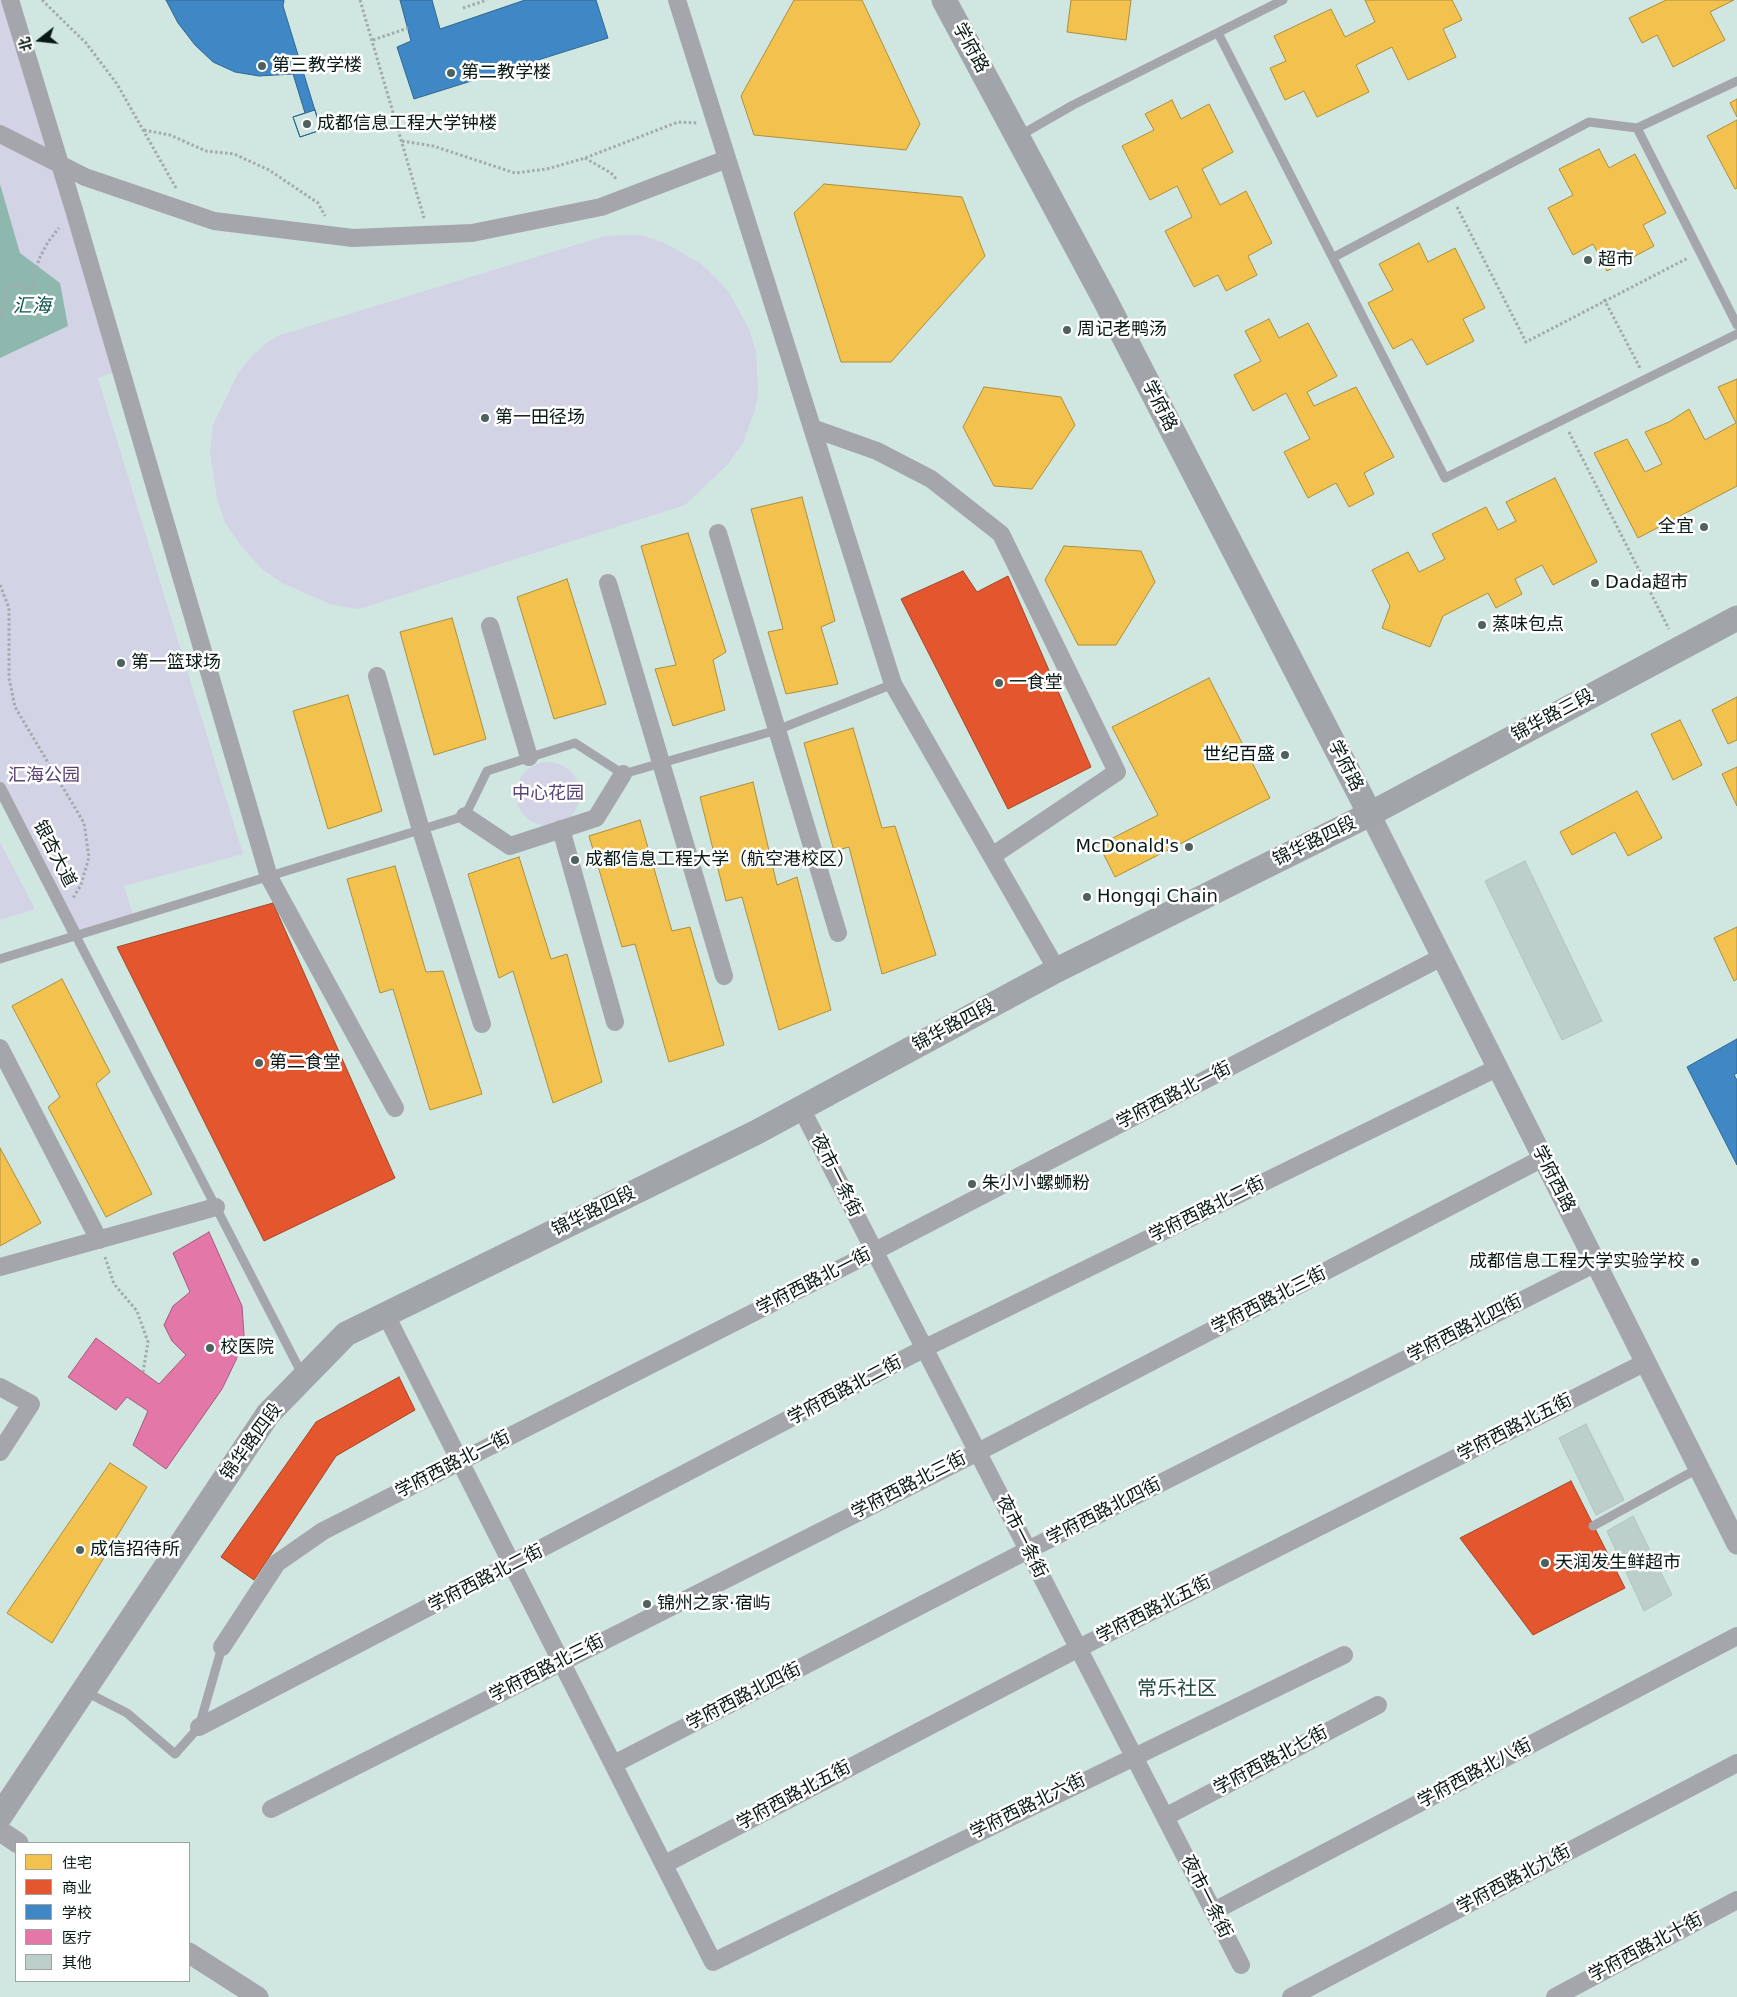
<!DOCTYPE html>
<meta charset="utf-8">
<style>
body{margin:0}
#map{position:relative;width:1737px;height:1997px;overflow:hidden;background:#cfe6e1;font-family:"DejaVu Sans","Noto Sans SC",sans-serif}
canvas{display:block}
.legend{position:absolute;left:15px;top:1842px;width:175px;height:140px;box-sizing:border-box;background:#fff;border:1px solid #9da3a2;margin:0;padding:6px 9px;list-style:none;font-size:15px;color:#091a16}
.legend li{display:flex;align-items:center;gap:10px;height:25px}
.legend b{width:25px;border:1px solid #9da3a2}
.north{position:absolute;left:15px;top:15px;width:50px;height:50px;-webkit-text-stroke:4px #fff;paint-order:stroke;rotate:254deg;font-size:14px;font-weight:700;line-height:20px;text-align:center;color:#091a16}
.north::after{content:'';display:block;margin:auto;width:18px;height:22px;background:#091a16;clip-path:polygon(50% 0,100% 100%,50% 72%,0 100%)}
</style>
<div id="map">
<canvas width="1737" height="1997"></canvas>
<ul class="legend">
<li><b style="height:14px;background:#f2c14e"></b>住宅</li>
<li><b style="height:14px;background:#e4572e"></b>商业</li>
<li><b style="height:14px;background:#3f88c5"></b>学校</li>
<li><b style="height:14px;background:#e377a8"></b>医疗</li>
<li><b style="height:14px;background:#bccfcb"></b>其他</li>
</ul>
<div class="north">北</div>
</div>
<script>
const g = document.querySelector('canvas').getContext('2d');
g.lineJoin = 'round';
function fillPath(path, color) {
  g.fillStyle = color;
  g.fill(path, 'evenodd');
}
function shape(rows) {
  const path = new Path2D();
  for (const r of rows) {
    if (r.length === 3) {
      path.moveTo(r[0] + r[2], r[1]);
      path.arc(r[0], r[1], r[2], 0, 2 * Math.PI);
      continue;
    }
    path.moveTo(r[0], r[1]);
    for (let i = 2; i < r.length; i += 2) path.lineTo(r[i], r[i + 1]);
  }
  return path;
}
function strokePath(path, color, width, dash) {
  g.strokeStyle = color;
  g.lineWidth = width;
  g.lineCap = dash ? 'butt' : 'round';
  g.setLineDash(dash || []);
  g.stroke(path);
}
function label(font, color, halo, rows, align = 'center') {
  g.font = font + ' "DejaVu Sans","Noto Sans SC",sans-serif';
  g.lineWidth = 5;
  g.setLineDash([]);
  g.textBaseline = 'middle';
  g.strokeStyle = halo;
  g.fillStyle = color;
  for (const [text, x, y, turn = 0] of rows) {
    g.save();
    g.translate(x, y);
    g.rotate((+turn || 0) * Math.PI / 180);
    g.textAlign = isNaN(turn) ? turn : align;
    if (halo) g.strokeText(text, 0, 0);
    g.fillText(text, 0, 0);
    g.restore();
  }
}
fillPath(shape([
 [0,0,10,0,121,370,98,378,243,854,124,886,134,918,76,936,0,788],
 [627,235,645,236,667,244,701,264,715,277,729,292,749,329,756,351,758,394,755,410,743,443,727,465,685,505,359,609,332,605,282,583,262,569,242,547,225,523,217,499,210,451,213,425,238,373,252,356,268,342,277,336,605,236],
 [548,794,32],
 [0,842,35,909,0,920]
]), '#d3d3e6');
fillPath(shape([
 [0,184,20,253,60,283,68,326,0,358]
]), '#8eb8ae');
const homes = shape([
 [794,0,862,0,920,124,906,150,754,135,741,96,794,0],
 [1071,0,1131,0,1126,40,1067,32,1071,0],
 [1365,0,1452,0,1462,20,1443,29,1456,57,1408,80,1392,47,1356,65,1369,92,1317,117,1304,91,1285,100,1270,68,1286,61,1274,36,1331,9,1345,37,1375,22,1365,0],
 [1666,0,1734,0,1710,12,1725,40,1673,67,1657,35,1642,43,1629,18,1666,0],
 [1737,99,1737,117,1730,103,1737,99],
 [1172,100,1181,119,1209,104,1233,152,1202,169,1220,205,1246,191,1272,243,1248,256,1257,275,1226,291,1218,275,1194,287,1165,231,1192,217,1177,186,1150,200,1122,146,1154,130,1145,114,1172,100],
 [1737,120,1737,188,1735,189,1707,136,1737,120],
 [1599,149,1609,168,1635,154,1666,213,1643,225,1654,246,1607,271,1593,244,1573,255,1548,208,1573,195,1559,169,1599,149],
 [824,184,962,197,985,256,891,362,841,362,794,213,824,184],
 [1419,243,1428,262,1455,248,1485,308,1463,319,1474,341,1427,365,1412,339,1393,349,1368,303,1393,290,1379,264,1419,243],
 [1269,319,1279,338,1308,323,1337,376,1307,392,1314,406,1356,387,1394,457,1364,473,1374,494,1349,507,1336,483,1308,498,1284,452,1310,439,1286,393,1253,411,1234,375,1261,361,1245,331,1269,319],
 [1737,379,1737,486,1638,538,1594,453,1627,439,1645,472,1662,464,1645,432,1669,422,1689,409,1705,440,1736,423,1718,387,1737,379],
 [984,387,1061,397,1075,425,1032,489,994,486,963,427,984,387],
 [1555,478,1597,562,1553,585,1542,565,1515,579,1522,594,1496,608,1488,593,1443,616,1430,647,1382,628,1390,606,1372,570,1408,552,1419,572,1445,559,1432,534,1486,507,1498,530,1516,521,1506,502,1555,478],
 [802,497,835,621,821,627,838,684,786,694,768,632,783,629,751,509,802,497],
 [688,533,726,652,713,660,725,710,673,726,655,669,676,665,641,546,688,533],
 [1064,546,1141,551,1155,582,1116,645,1078,645,1045,580,1064,546],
 [567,579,606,704,554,719,517,597,567,579],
 [452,618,486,739,434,755,400,632,452,618],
 [1209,678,1270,798,1115,877,1099,845,1158,815,1112,727,1209,678],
 [348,695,382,811,328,829,293,711,348,695],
 [1737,697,1737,740,1728,744,1712,710,1737,697],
 [1680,720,1702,765,1673,780,1651,734,1680,720],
 [853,728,882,828,895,826,936,955,882,974,849,847,834,851,804,743,853,728],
 [1737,767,1737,806,1722,774,1737,767],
 [753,782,777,885,797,877,831,1010,779,1030,742,897,726,901,700,797,753,782],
 [1637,791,1662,838,1628,856,1615,832,1572,855,1560,832,1637,791],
 [640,820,672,931,690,927,724,1045,669,1062,635,944,622,947,589,836,640,820],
 [519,857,551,959,567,954,602,1082,553,1103,513,971,499,978,468,874,519,857],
 [395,866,426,972,443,971,482,1094,430,1110,393,989,380,993,347,879,395,866],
 [1737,927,1737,979,1734,981,1714,938,1737,927],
 [62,979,110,1072,96,1084,152,1194,106,1217,48,1107,60,1097,12,1006,62,979],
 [0,1148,41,1223,0,1246,0,1148],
 [110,1463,147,1487,52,1643,7,1613,110,1463]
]);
fillPath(homes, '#f2c14e');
strokePath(homes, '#ac8f3d', 1);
const shops = shape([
 [963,571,977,592,1008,576,1091,767,1008,809,901,599,963,571],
 [273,903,395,1178,264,1241,117,947,273,903],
 [399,1377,415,1410,336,1456,254,1580,221,1557,316,1422,399,1377],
 [1571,1481,1625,1588,1533,1635,1460,1538,1571,1481]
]);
fillPath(shops, '#e4572e');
strokePath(shops, '#a24527', 1);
const schools = shape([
 [166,0,284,0,283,6,321,130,300,137,293,117,305,113,293,74,259,76,235,72,213,62,195,45,178,23,166,0],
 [400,0,432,0,440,29,525,0,596,0,608,38,414,99,397,47,411,41,400,0],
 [315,110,321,130,300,137,293,117,315,110],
 [1737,1039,1737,1073,1734,1075,1737,1080,1737,1165,1687,1067,1737,1039]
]);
fillPath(schools, '#3f88c5');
strokePath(schools, '#2f6790', 1);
const health = shape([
 [209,1232,242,1306,244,1335,236,1360,222,1389,166,1469,133,1445,148,1411,127,1397,116,1410,68,1377,96,1338,159,1384,186,1355,172,1341,164,1325,173,1306,190,1292,173,1253,209,1232]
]);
fillPath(health, '#e377a8');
strokePath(health, '#a25b7c', 1);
const building = shape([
 [1525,861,1602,1021,1562,1040,1485,881,1525,861],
 [1586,1424,1624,1500,1596,1515,1559,1438,1586,1424],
 [1633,1516,1672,1595,1644,1611,1607,1531,1633,1516]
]);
fillPath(building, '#bccfcb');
strokePath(building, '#b1c3bf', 1);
strokePath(shape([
 [42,0,86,43,117,84,176,188],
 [360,0,424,218],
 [463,8,487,0],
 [373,40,408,28],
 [144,130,170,135,206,151,234,154,269,170,318,203,325,216],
 [402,141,433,146,515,173,547,169,585,158,678,122,698,123],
 [585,158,611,173,617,180],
 [1457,207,1526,342,1688,258],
 [1604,299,1640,368],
 [0,318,10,284,31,290,39,259,48,242,59,228],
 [1569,432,1669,629],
 [0,585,9,608,9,678,15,707,84,823,89,857,81,885,73,898],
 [105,1257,114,1284,137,1311,148,1342,143,1372]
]), '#a2aaab', 3, [2.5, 2.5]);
strokePath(shape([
 [1218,33,1445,478,1737,334],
 [1737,81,1637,128,1737,325],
 [1019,136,1073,105,1283,0],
 [1334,257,1589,122,1637,128],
 [76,936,303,1376],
 [0,959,465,816,487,771,575,743,623,774,777,730,893,684],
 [1593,1526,1699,1468],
 [84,1691,127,1713,175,1754,199,1727,222,1647]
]), '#a5a6ab', 9);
strokePath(shape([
 [0,788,76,936]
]), '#a5a6ab', 12);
strokePath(shape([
 [10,0,74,210,269,877,395,1108],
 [677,0,893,684,1057,970],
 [0,134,85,177,214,221,353,238,472,233,601,207,727,159],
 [812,428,877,451,931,479,1001,534,1117,772,992,856],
 [718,533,838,933],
 [608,583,724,976],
 [490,626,529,757],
 [377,676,421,830,482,1024],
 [465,816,510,846,596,818,623,774],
 [561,829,615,1022],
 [0,1048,99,1240],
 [801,1108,1241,1965],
 [0,1267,216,1207],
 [386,1315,713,1962,1344,1655],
 [0,1387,31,1404,0,1452],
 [222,1647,277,1563,323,1531,875,1251,1442,957],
 [199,1727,925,1348,1497,1068],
 [614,1764,1028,1550,1596,1263],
 [271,1809,978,1452,1543,1158],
 [1165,1817,1378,1705],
 [665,1864,1079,1648,1646,1362],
 [1214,1911,1737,1636],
 [1291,1997,1737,1763],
 [1555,1997,1737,1900]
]), '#a5a6ab', 18);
strokePath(shape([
 [1370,814,1737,1544],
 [0,1831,18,1843],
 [189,1953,258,1997]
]), '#a5a6ab', 21);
strokePath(shape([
 [944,0,1105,300,1370,814],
 [0,1816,268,1414,346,1334,755,1133,1057,970,1370,814,1737,618]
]), '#a1a5aa', 25);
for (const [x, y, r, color] of [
 [262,66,5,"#4e615d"],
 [451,73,5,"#4e615d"],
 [307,124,5,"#4e615d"],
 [1588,260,5,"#4e615d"],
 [1067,330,5,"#4e615d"],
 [485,418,5,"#4e615d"],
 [1704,527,5,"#4e615d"],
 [1595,583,5,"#4e615d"],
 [1482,625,5,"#4e615d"],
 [121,663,5,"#4e615d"],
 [999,683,5,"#4e615d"],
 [1285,755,5,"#4e615d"],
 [1189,847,5,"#4e615d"],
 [575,860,5,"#4e615d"],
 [1087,897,5,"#4e615d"],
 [259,1063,5,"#4e615d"],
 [972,1184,5,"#4e615d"],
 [1695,1262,5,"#4e615d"],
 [210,1348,5,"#4e615d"],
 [80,1550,5,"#4e615d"],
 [1545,1563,5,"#4e615d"],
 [647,1604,5,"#4e615d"]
]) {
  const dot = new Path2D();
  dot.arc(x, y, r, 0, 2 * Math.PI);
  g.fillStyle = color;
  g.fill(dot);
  strokePath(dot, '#fff', 2);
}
label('18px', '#091a16', '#fff', [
 ["学府路",970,48,61],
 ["学府路",1159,406,63],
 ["锦华路三段",1553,716,-28],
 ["学府路",1345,766,63],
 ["锦华路四段",1315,842,-26],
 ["银杏大道",54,854,63],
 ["锦华路四段",954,1026,-28],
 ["学府西路北一街",1174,1096,-27],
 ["夜市一条街",836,1176,63],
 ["学府西路",1553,1179,63],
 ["学府西路北二街",1207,1210,-26],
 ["锦华路四段",594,1212,-26],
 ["学府西路北一街",814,1282,-27],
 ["学府西路北三街",1269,1301,-27],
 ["学府西路北四街",1465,1329,-27],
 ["学府西路北二街",845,1391,-28],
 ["学府西路北五街",1515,1428,-27],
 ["锦华路四段",252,1442,-54],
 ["学府西路北一街",453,1465,-27],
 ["学府西路北三街",909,1486,-27],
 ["学府西路北四街",1104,1512,-27],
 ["夜市一条街",1021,1537,63],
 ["学府西路北二街",486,1579,-27],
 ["学府西路北五街",1154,1610,-27],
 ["学府西路北三街",547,1669,-27],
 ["学府西路北四街",744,1697,-27],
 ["学府西路北七街",1271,1761,-28],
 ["学府西路北八街",1475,1774,-28],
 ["学府西路北五街",794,1796,-28],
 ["学府西路北六街",1028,1807,-26],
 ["学府西路北九街",1514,1880,-28],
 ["夜市一条街",1206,1897,63],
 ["学府西路北十街",1646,1948,-28]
]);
label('18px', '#091a16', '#fff', [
 ["第三教学楼",272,66],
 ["第二教学楼",461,73],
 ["成都信息工程大学钟楼",317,124],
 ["超市",1598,260],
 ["周记老鸭汤",1077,330],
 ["第一田径场",495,418],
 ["全宜",1694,527,"right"],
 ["Dada超市",1605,583],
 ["蒸味包点",1492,625],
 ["第一篮球场",131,663],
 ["一食堂",1009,683],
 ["世纪百盛",1275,755,"right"],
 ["McDonald's",1179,847,"right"],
 ["成都信息工程大学（航空港校区）",585,860],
 ["Hongqi Chain",1097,897],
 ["第二食堂",269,1063],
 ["朱小小螺蛳粉",982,1184],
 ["成都信息工程大学实验学校",1685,1262,"right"],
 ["校医院",220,1348],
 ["成信招待所",90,1550],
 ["天润发生鲜超市",1555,1563],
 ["锦州之家·宿屿",657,1604]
], 'left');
label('18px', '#5b4274', '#fff', [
 ["汇海公园",44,776],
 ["中心花园",548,794]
]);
label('italic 19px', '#0d5448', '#fff', [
 ["汇海",32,307]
]);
label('20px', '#264d45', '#fff', [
 ["常乐社区",1177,1690]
]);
</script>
